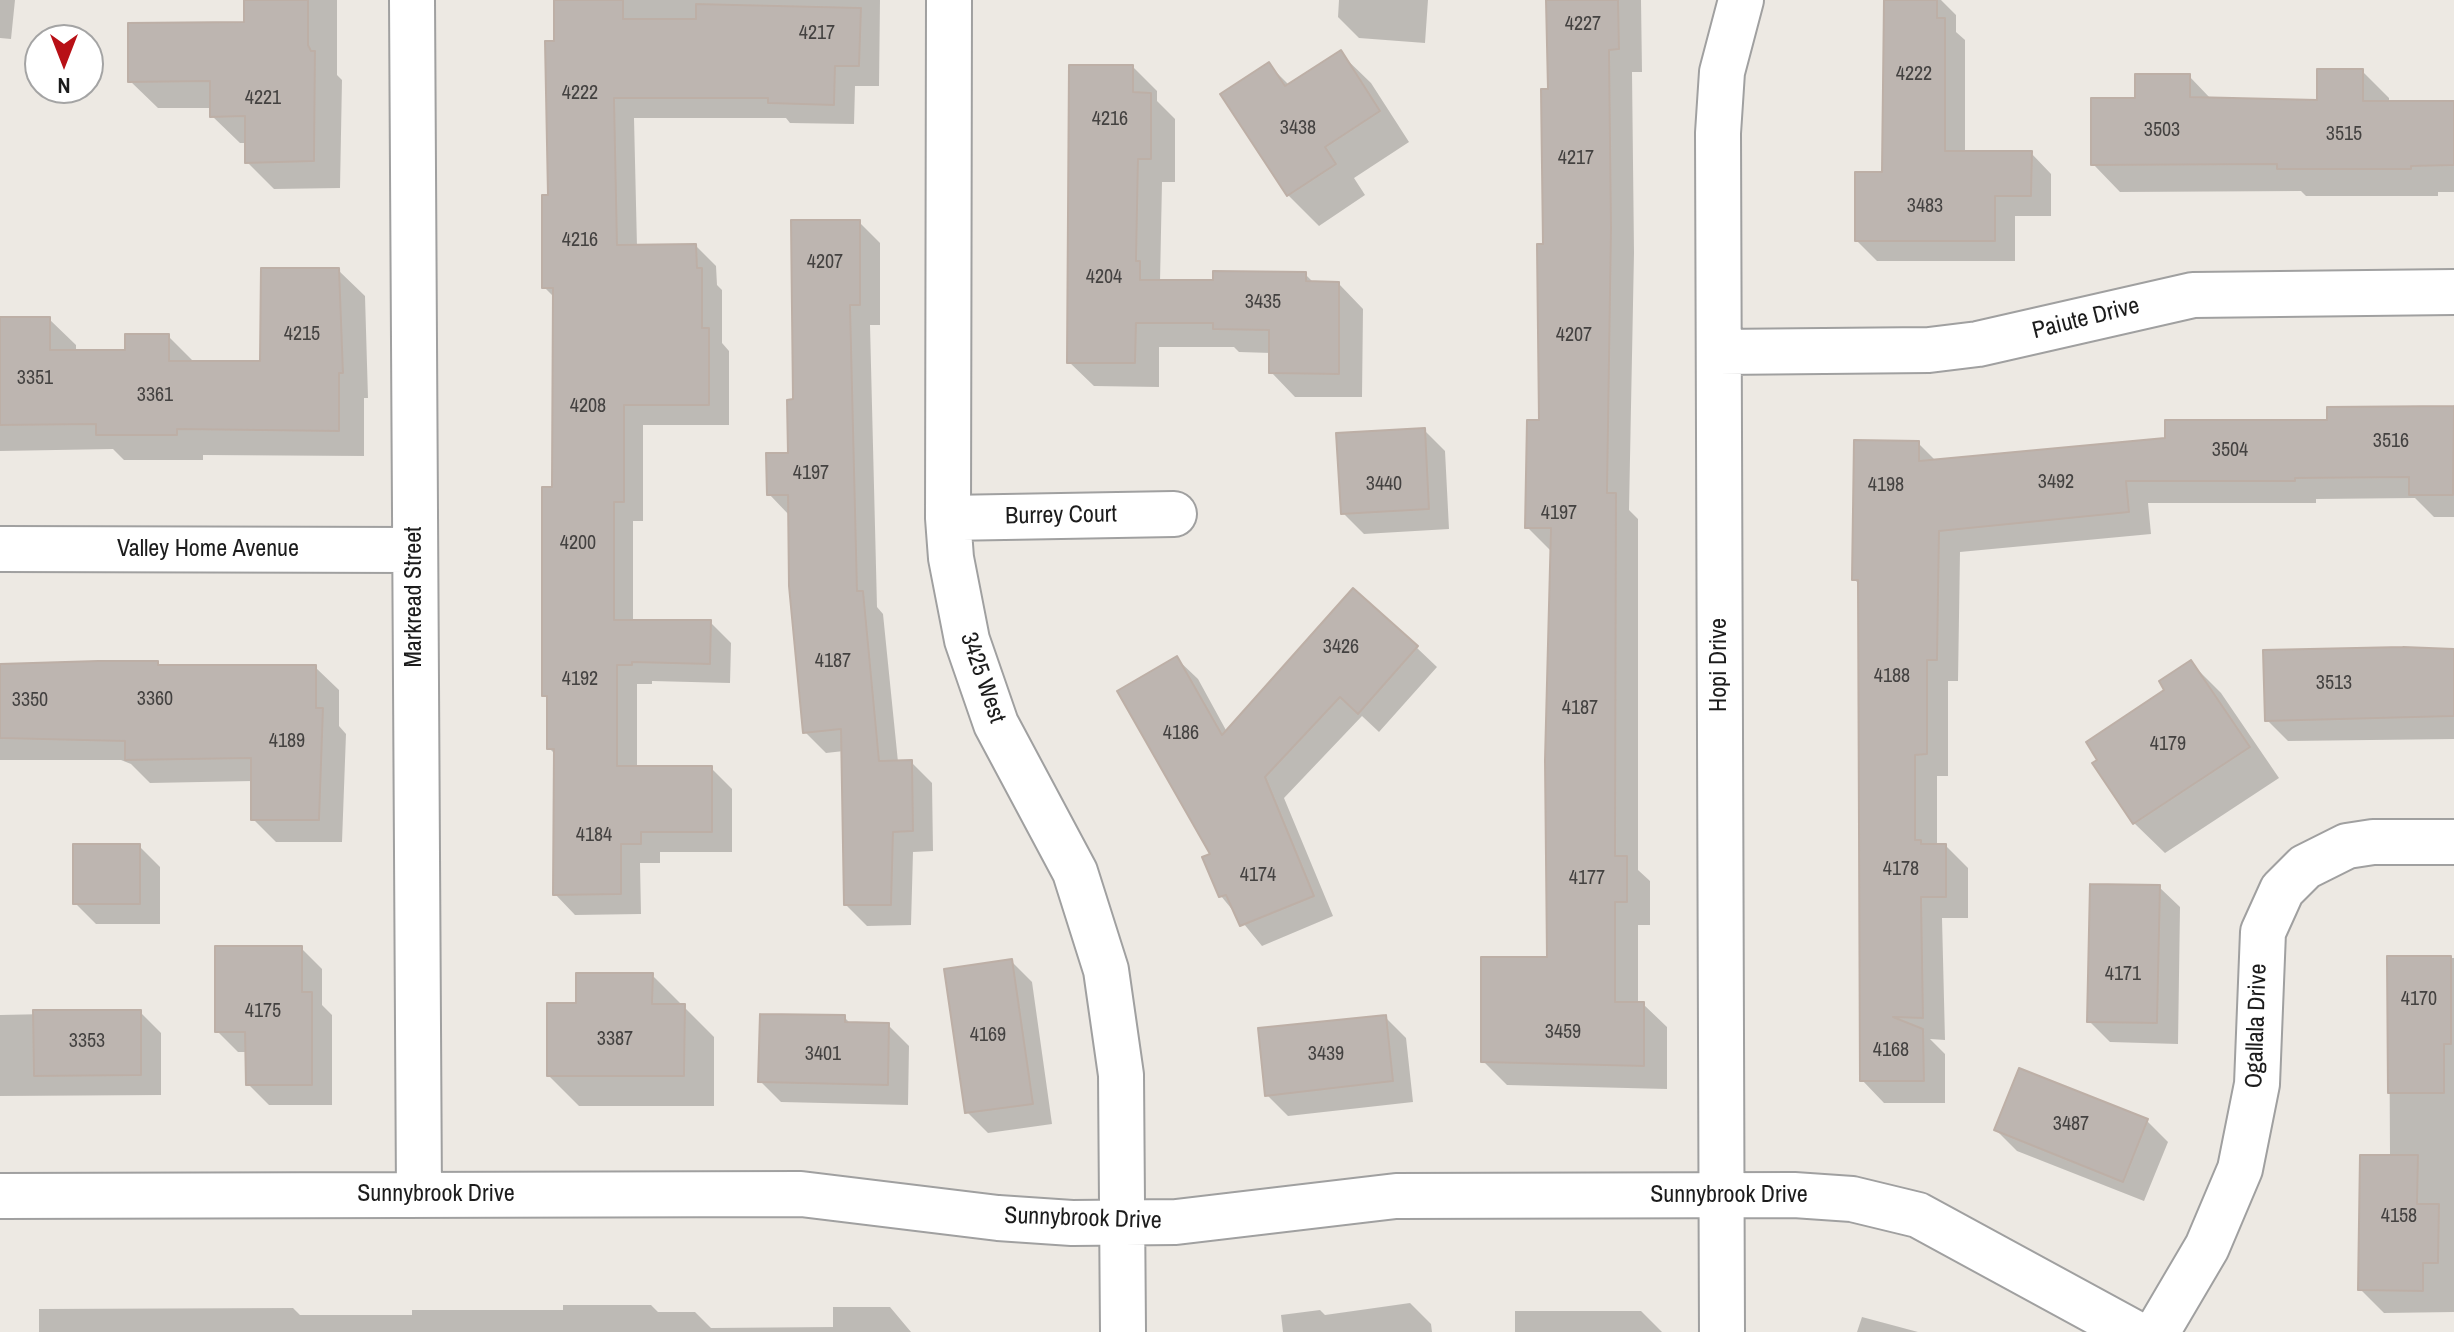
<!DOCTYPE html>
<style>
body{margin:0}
#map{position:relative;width:2454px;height:1332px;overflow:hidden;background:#ede9e3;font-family:"Archivo Narrow",sans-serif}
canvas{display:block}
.north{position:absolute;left:24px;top:24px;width:80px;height:80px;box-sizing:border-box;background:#fff;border:2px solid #a4a4a4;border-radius:50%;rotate:180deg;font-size:22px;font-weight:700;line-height:32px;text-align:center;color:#1c1c1c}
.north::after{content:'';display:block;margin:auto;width:28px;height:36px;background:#b81016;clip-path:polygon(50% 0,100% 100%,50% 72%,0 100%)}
</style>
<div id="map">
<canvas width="2454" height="1332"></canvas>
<div class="north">N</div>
</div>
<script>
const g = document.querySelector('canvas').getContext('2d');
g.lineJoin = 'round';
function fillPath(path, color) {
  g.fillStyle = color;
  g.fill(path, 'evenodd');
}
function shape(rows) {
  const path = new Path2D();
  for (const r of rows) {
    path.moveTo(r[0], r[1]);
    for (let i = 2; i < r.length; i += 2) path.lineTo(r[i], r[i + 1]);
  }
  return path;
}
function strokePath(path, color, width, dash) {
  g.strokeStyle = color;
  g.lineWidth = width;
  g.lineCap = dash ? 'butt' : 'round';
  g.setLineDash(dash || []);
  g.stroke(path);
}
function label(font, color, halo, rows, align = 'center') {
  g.font = font + ' "Archivo Narrow",sans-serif';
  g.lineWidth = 6;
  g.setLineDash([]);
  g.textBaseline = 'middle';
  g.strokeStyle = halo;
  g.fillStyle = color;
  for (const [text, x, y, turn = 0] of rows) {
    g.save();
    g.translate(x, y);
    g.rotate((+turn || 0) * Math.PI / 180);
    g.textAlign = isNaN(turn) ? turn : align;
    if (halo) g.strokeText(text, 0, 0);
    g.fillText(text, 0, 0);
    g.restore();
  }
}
fillPath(shape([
 [0,0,15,0,11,39,0,38],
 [246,0,337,0,337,75,342,80,340,188,274,189,247,162,247,143,240,143,212,116,212,108,158,108,130,81,246,24],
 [554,0,880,0,879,86,855,86,854,124,790,123,786,118,634,118,637,247,696,246,716,266,717,285,722,290,722,343,729,351,729,425,643,425,643,521,633,521,633,622,710,622,731,643,730,683,652,681,652,684,637,684,637,768,711,768,732,789,732,852,660,852,660,863,640,863,641,914,575,915,555,894,556,755,549,748,549,701,544,695,554,489,555,298,544,287,556,43],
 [1339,0,1428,0,1425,43,1359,38,1338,17],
 [1548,0,1641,0,1642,72,1632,72,1634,253,1629,510,1638,519,1638,870,1650,881,1650,925,1638,925,1638,1004,1643,1004,1667,1027,1667,1089,1507,1085,1483,1061,1549,959,1551,551,1527,527,1541,422,1550,91],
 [1886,0,1941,0,1956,15,1956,32,1965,40,1965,153,2031,153,2051,174,2051,216,2015,216,2015,261,1877,261,1857,241,1884,174],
 [1340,53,1371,83,1409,142,1354,178,1365,195,1319,226,1288,195,1222,95,1269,65,1290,86],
 [1133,67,1157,91,1157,101,1175,119,1175,182,1162,182,1160,282,1215,282,1305,274,1315,284,1339,284,1363,309,1362,397,1295,397,1271,372,1271,353,1239,352,1234,347,1159,347,1159,387,1094,386,1069,362],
 [2362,71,2389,98,2389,103,2454,103,2454,192,2438,192,2438,196,2306,196,2301,191,2120,192,2093,164,2137,100,2189,76,2211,99,2319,102],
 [859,222,880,243,880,325,870,325,877,607,883,614,898,762,911,762,932,783,933,851,913,852,911,925,867,926,846,905,844,751,826,753,805,732,790,516,769,494,790,455,795,401],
 [338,270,365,296,368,398,364,398,364,456,203,455,203,460,124,460,113,449,0,451,0,319,49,319,76,345,76,352,127,352,168,336,195,363,262,363],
 [2454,408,2454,517,2434,517,2415,498,2316,499,2316,503,2148,503,2151,534,1960,552,1958,681,1948,681,1948,776,1937,776,1937,846,1946,846,1968,868,1968,918,1942,918,1945,1040,1930,1039,1945,1054,1945,1103,1884,1103,1862,1080,1860,585,1854,579,1918,443,1936,461,2329,422,2329,409],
 [1424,430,1445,451,1449,529,1364,534,1343,513],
 [1416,647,1437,667,1379,732,1362,716,1284,798,1333,916,1262,946,1221,896,1177,659,1198,679,1227,732],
 [2454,650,2454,739,2288,741,2267,720],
 [0,663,11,666,315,667,339,690,339,726,346,734,342,842,276,842,253,819,253,781,150,783,131,764,121,760,0,760],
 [2191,663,2221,693,2279,778,2165,853,2134,823,2095,764],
 [139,846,160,867,160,924,96,924,75,903],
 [2159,887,2180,907,2178,1044,2110,1042,2089,1021],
 [301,948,322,969,322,1005,332,1015,332,1105,269,1105,248,1084,247,1052,238,1052,217,1031],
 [2389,958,2454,958,2454,1312,2384,1313,2360,1289,2390,1157],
 [1011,961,1032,982,1052,1124,988,1133,967,1112],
 [652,975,714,1037,714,1106,579,1106,549,1076,578,1005],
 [140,1012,161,1033,161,1095,0,1096,0,1015],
 [844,1017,851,1024,888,1025,909,1046,908,1105,781,1102,760,1081],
 [1385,1017,1406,1038,1413,1102,1288,1116,1267,1095],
 [2147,1121,2168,1142,2144,1201,2017,1151,1996,1130],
 [1410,1303,1431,1324,1432,1332,1283,1332,1281,1315,1320,1310,1325,1315],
 [563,1305,651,1305,658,1312,695,1312,711,1328,833,1327,833,1307,890,1307,911,1332,39,1332,39,1309,293,1308,300,1315,412,1315,412,1310,563,1310],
 [1515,1311,1641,1311,1662,1332,1515,1332],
 [1862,1317,1918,1332,1857,1332]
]), '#0003');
const building = shape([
 [244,0,308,0,308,45,311,51,315,51,314,161,245,163,245,116,210,117,210,81,128,82,128,23,244,22,244,0],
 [554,0,623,0,623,19,696,19,696,4,861,8,859,66,835,66,834,105,768,103,768,98,614,98,617,245,696,244,697,268,702,268,702,328,709,328,709,405,624,405,624,502,614,502,614,620,711,620,710,664,632,662,632,665,617,665,617,766,712,766,712,832,641,832,641,844,621,844,621,894,553,895,554,749,547,749,547,696,542,696,542,487,552,487,553,288,542,288,542,195,548,195,545,41,554,41,554,0],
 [1546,0,1618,0,1619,49,1609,50,1611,228,1607,493,1616,493,1615,856,1627,856,1627,902,1615,902,1615,1002,1644,1002,1644,1066,1481,1062,1481,957,1547,957,1545,760,1551,528,1525,528,1527,420,1539,420,1537,244,1543,244,1541,89,1548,89,1546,0],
 [1884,0,1937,0,1937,18,1945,18,1945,151,2032,151,2031,196,1995,196,1995,241,1855,241,1855,172,1882,172,1884,0],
 [1341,50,1380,111,1325,147,1336,164,1287,196,1220,94,1269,62,1285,86,1341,50],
 [1069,65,1133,65,1133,92,1151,93,1151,159,1138,159,1136,261,1140,261,1140,280,1213,280,1213,271,1306,272,1306,281,1339,282,1339,374,1269,373,1269,330,1213,329,1213,323,1136,323,1135,363,1067,363,1069,65],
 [2317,69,2363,69,2363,101,2454,101,2454,165,2411,166,2411,169,2277,169,2277,164,2091,165,2091,98,2135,98,2135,74,2190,74,2190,97,2317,100,2317,69],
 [791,220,860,220,860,305,850,305,857,591,863,591,879,761,912,760,913,831,893,832,891,905,844,905,841,729,803,733,789,586,788,495,767,495,766,453,788,453,787,400,793,399,791,220],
 [261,268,339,268,343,373,339,373,339,431,177,429,177,435,96,435,96,424,0,425,0,317,50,317,50,350,125,350,125,334,169,334,169,361,260,361,261,268],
 [2454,406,2453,495,2409,495,2409,477,2295,478,2295,481,2126,481,2129,512,1939,531,1937,660,1927,660,1927,754,1915,755,1915,840,1921,840,1921,844,1946,844,1946,897,1921,897,1923,1018,1893,1017,1923,1029,1924,1081,1860,1081,1858,580,1852,580,1854,440,1919,441,1919,461,2165,438,2165,420,2327,420,2327,407,2454,406],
 [1425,428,1429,509,1341,514,1336,433,1425,428],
 [1353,588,1418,646,1358,714,1340,697,1265,777,1314,896,1240,926,1226,895,1219,897,1202,857,1210,854,1117,691,1177,656,1222,735,1353,588],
 [2403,647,2454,649,2454,716,2265,721,2263,650,2403,647],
 [2191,660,2250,747,2133,824,2092,763,2097,760,2086,742,2164,690,2159,681,2191,660],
 [98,661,158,661,158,665,316,665,316,708,323,708,319,820,251,820,251,758,125,760,125,741,0,738,0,664,98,661],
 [73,844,140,844,140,904,73,904,73,844],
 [2090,884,2160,885,2157,1023,2087,1022,2090,884],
 [215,946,302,946,302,992,312,992,312,1085,246,1085,245,1032,215,1032,215,946],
 [2387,956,2451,956,2451,1044,2444,1044,2444,1093,2388,1093,2387,956],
 [1012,959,1033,1104,965,1113,944,969,1012,959],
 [576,973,653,973,652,1004,685,1004,684,1076,547,1076,547,1003,576,1003,576,973],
 [33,1010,141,1010,141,1075,34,1076,33,1010],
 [760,1014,845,1015,845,1022,889,1023,888,1085,758,1082,760,1014],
 [1386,1015,1393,1081,1265,1096,1258,1028,1386,1015],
 [2019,1068,2148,1119,2123,1182,1994,1130,2019,1068],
 [2360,1155,2418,1155,2417,1204,2439,1204,2438,1263,2423,1263,2423,1291,2358,1290,2360,1155]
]);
fillPath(building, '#bdb5b0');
strokePath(building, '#bdafa6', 2);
const minor = shape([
 [412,0,419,1194],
 [949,0,948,518,951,558,967,640,996,724,1075,872,1106,970,1121,1075,1123,1332],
 [1719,352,1929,350,1978,344,2193,295,2454,292],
 [948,518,1174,514],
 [0,549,415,550],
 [0,1196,801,1194,998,1218,1072,1223,1176,1222,1396,1196,1794,1195,1852,1199,1918,1215,2133,1332],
 [1722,1332,1718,133,1722,72,1741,0],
 [2157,1332,2207,1247,2240,1169,2257,1084,2263,932,2282,890,2305,867,2347,846,2373,842,2454,842]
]);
strokePath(minor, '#a0a0a0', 48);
strokePath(minor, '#fff', 44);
label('20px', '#444241', null, [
 ["4227",1583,25],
 ["4217",817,34],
 ["4222",1914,75],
 ["4222",580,94],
 ["4221",263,99],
 ["4216",1110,120],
 ["3438",1298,129],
 ["3503",2162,131],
 ["3515",2344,135],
 ["4217",1576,159],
 ["3483",1925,207],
 ["4216",580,241],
 ["4207",825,263],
 ["4204",1104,278],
 ["3435",1263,303],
 ["4215",302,335],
 ["4207",1574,336],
 ["3351",35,379],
 ["3361",155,396],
 ["4208",588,407],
 ["3516",2391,442],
 ["3504",2230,451],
 ["4197",811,474],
 ["3492",2056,483],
 ["3440",1384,485],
 ["4198",1886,486],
 ["4197",1559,514],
 ["4200",578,544],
 ["3426",1341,648],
 ["4187",833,662],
 ["4188",1892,677],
 ["4192",580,680],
 ["3513",2334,684],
 ["3360",155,700],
 ["3350",30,701],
 ["4187",1580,709],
 ["4186",1181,734],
 ["4189",287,742],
 ["4179",2168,745],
 ["4184",594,836],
 ["4178",1901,870],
 ["4174",1258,876],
 ["4177",1587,879],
 ["4171",2123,975],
 ["4170",2419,1000],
 ["4175",263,1012],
 ["3459",1563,1033],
 ["4169",988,1036],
 ["3387",615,1040],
 ["3353",87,1042],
 ["4168",1891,1051],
 ["3401",823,1055],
 ["3439",1326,1055],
 ["3487",2071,1125],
 ["4158",2399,1217]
]);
label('24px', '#1c1c1c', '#fff', [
 ["Paiute Drive",2086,319,-14],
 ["Burrey Court",1061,516,-1],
 ["Valley Home Avenue",208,550],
 ["Markread Street",415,597,-90],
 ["Hopi Drive",1720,665,-90],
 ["3425 West",982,678,71],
 ["Ogallala Drive",2257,1026,-88],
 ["Sunnybrook Drive",436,1195],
 ["Sunnybrook Drive",1729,1196],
 ["Sunnybrook Drive",1083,1219,2]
]);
</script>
